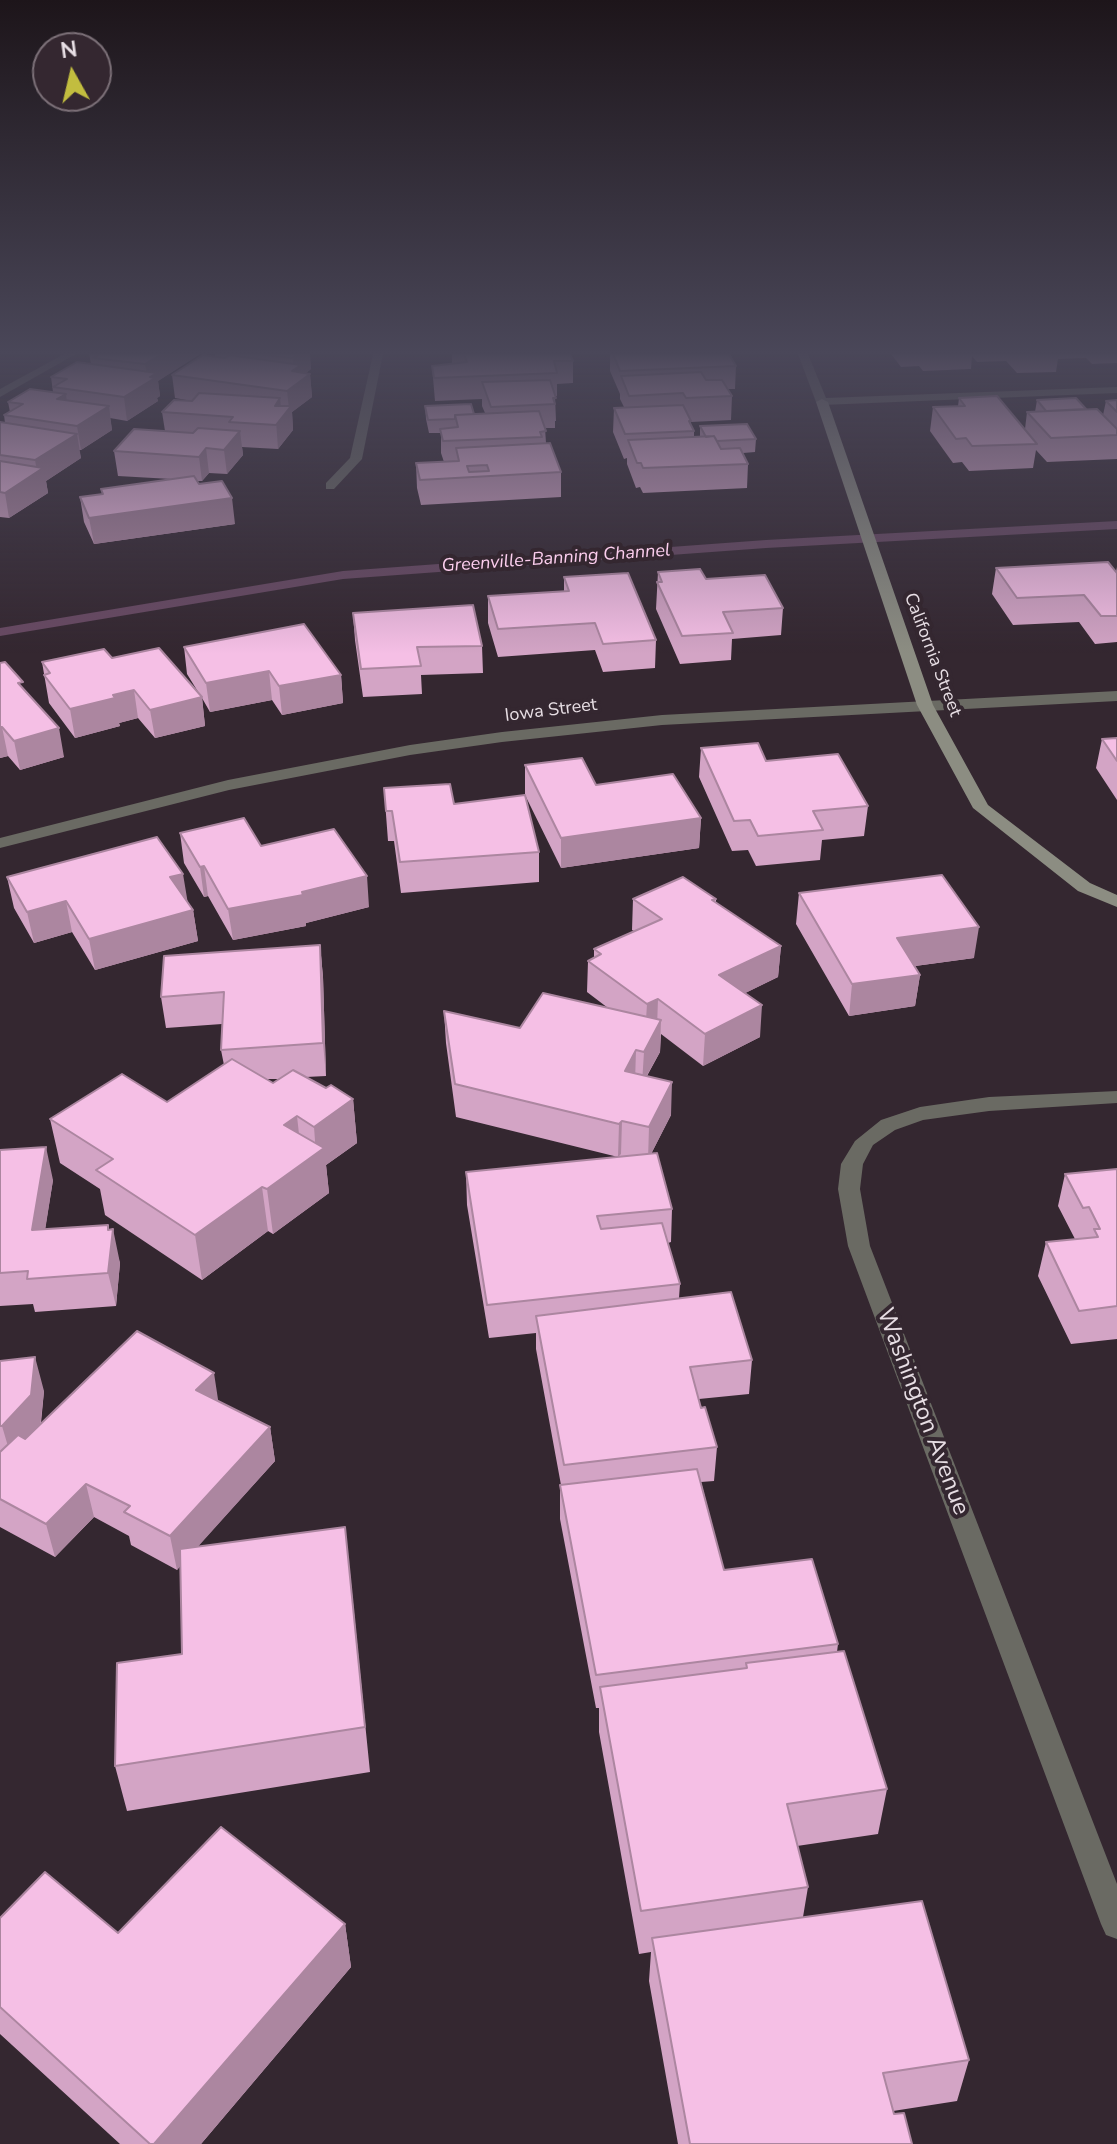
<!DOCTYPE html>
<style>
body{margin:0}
#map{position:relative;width:1117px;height:2144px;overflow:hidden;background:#342730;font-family:"Nunito Sans",sans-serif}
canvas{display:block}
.north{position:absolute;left:32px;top:32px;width:80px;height:80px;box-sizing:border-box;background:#342730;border:2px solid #7c7078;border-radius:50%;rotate:352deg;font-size:22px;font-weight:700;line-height:32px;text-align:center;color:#e7dee4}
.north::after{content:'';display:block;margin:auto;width:28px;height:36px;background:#c2bd3f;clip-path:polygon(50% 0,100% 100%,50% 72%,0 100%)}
</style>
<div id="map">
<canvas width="1117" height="2144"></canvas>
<div class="north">N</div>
</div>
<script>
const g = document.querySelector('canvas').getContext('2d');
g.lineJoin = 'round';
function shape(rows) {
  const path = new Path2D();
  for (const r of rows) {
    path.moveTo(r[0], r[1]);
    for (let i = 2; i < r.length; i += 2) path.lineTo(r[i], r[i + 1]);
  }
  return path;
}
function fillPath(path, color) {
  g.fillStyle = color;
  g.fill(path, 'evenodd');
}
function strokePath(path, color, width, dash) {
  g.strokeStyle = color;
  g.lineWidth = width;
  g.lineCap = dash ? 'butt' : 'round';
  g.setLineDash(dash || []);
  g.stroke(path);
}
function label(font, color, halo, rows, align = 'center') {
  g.font = font + ' "Nunito Sans",sans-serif';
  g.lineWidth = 8;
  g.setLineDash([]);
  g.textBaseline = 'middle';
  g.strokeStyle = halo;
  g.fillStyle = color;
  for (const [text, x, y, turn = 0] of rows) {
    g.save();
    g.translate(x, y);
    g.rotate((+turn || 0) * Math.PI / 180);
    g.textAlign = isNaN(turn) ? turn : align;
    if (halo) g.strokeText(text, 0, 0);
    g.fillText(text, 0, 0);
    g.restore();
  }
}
fillPath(shape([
 [1117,521,1117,529,766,548,343,579,0,636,0,628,343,571,766,540,1117,521]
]), '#684962');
fillPath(shape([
 [64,354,76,354,0,397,0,389,64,354],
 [373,354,383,354,362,459,334,489,326,489,326,483,350,458,373,354],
 [798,354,808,354,826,398,1117,387,1117,393,822,405,816,402,798,354],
 [1117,691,1117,701,662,725,502,742,410,755,229,790,0,848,0,838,228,780,410,745,502,732,662,715,1117,691],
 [1117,1091,1117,1103,989,1111,923,1120,895,1130,873,1145,863,1164,860,1189,870,1246,1117,1884,1117,1939,1106,1935,1101,1924,848,1246,838,1189,841,1164,855,1141,881,1120,920,1107,989,1097,1117,1091]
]), '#6a6a63');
fillPath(shape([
 [822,399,828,402,933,705,988,805,1090,883,1117,895,1117,907,1078,891,973,808,917,705,816,402,822,399]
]), '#8c8d82');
fillPath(shape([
 [89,354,200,354,158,381,160,396,157,398,158,401,127,421,110,418,112,430,81,450,79,450,81,458,46,481,48,493,9,518,0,517,0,422,5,423,4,415,10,412,8,402,53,392,51,377,91,364],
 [215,354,310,354,311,369,306,373,310,374,312,397,292,412,293,430,278,449,242,447,243,455,227,474,209,473,202,481,197,481,235,524,94,544,84,522,80,497,102,494,101,489,171,479,118,476,114,451,165,431,162,412,192,401,175,398,172,375,215,357],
 [452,354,570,354,573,361,573,383,557,384,557,396,555,396,556,421,555,421,555,428,545,428,546,443,561,472,561,497,421,505,417,488,416,463,444,462,441,453,441,433,429,433,426,419,425,406,474,414,485,413,482,406,482,399,435,401,432,366,452,364],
 [610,354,729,354,736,366,735,389,728,389,732,396,731,420,691,422,691,426,694,431,694,437,700,437,700,426,756,439,755,452,743,453,748,464,747,488,643,493,640,487,636,488,627,464,627,458,624,459,613,432,614,408,624,407,620,399,620,394,610,371],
 [891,354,1117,354,1117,363,1092,364,1086,358,1058,359,1056,372,1017,373,1006,361,977,362,972,356,971,369,923,371,919,366,901,367],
 [959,398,1025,429,1027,412,1035,412,1037,400,1086,409,1103,415,1106,401,1117,400,1117,459,1047,462,1036,450,1033,468,969,471,962,462,953,463,930,431,933,407,958,406],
 [1117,567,1117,642,1095,644,1079,622,1013,625,992,594,996,568,1116,572],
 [658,572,706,579,783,608,781,635,732,639,731,660,680,664,656,609],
 [564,577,656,640,655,668,603,672,595,650,498,657,488,623,488,596,564,591],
 [353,613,482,646,483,673,421,675,422,694,363,697,355,640],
 [184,647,341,675,343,703,282,715,272,700,210,712,202,698,205,726,155,738,138,718,119,723,120,726,75,738,49,703,42,662,112,658,200,695,187,674],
 [0,663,24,689,64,757,20,770,8,756,0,758],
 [1117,738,1117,800,1096,768,1102,739],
 [701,748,766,761,868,806,864,836,822,840,820,860,756,866,748,850,732,851,699,777],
 [525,765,596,785,701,818,699,848,561,868,525,795],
 [384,788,454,804,539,852,539,882,401,893,394,841,388,841],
 [180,833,261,846,369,907,306,923,306,926,233,940,208,896,204,897,184,863],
 [7,877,187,901,193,910,198,941,95,970,72,932,34,943,14,908],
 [799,893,974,958,915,966,920,975,915,1006,849,1016,796,924],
 [633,899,716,899,716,903,781,946,778,977,745,993,760,1037,703,1066,661,1034,660,1052,647,1076,671,1115,651,1154,672,1209,671,1242,668,1243,680,1284,679,1298,752,1360,749,1394,699,1399,701,1408,717,1447,714,1481,701,1482,724,1570,838,1644,837,1652,887,1789,878,1834,797,1846,808,1887,803,1917,969,2060,957,2101,893,2111,912,2144,678,2144,649,1981,651,1952,639,1954,599,1732,599,1708,596,1708,560,1519,560,1485,561,1485,536,1349,536,1333,489,1338,467,1205,466,1172,618,1157,456,1117,446,1043,444,1011,520,1028,608,1008,587,992,588,961,594,958,594,949,634,931,632,930],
 [320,945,323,977,326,1076,306,1077,326,1088,353,1099,357,1143,326,1165,329,1193,273,1234,268,1231,202,1280,105,1215,100,1189,60,1163,50,1119,167,1102,224,1065,221,1050,222,1024,166,1028,161,997],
 [267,1079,279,1079,273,1083],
 [0,1150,53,1180,45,1229,109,1230,120,1263,116,1306,35,1312,33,1304,0,1306],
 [1117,1169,1117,1339,1071,1344,1038,1276,1046,1242,1075,1239,1058,1206,1065,1174],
 [0,1361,44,1391,41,1423,218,1401,270,1427,275,1461,197,1547,350,1573,370,1772,127,1811,115,1766,182,1654,180,1566,177,1570,131,1545,129,1536,94,1517,55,1557,0,1527],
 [0,1918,118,1933,345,1924,351,1967,201,2144,120,2144,0,2034]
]), '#d3a4c5');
fillPath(shape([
 [162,354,200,354,158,381,160,396,157,398,158,401,127,421,124,397,148,382,145,364],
 [293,354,310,354,311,369,302,376,310,374,312,397,292,412,293,430,278,449,275,406,280,398,282,417,289,409,287,391,292,371,293,370],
 [66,394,69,417,57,399],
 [109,406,112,430,81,450,77,426],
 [240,431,243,455,227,474,224,450],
 [77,434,81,458,46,481,48,493,9,518,5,493,37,472,35,460],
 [206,448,209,473,202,481,199,457],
 [232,498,235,524,94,544,89,518],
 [269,671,272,700,210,712,206,683],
 [341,675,343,703,282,715,279,686],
 [134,690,138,718,119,723,120,726,75,738,70,709,113,695],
 [202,697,205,726,155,738,150,710],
 [0,727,2,727,8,756,0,758],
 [59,728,64,757,20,770,14,741],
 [701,818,699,848,561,868,561,838],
 [204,866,208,896,204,897,200,867],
 [183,874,188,904,170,877],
 [367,876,369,907,306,923,306,926,233,940,228,909],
 [66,901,72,932,34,943,27,912],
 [193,910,198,941,95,970,89,939],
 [979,927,974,958,893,969,897,938],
 [320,945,323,977,326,1076,323,1043],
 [781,946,778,977,717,1007,719,975],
 [920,975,915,1006,849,1016,852,984],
 [658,999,657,1028,661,1020,660,1052,642,1084,647,1004],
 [762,1005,760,1037,703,1066,705,1034],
 [636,1050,635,1082,625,1071],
 [672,1082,671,1115,648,1160,649,1127],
 [353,1099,357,1143,326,1165,329,1193,273,1234,267,1189,316,1154,314,1127],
 [297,1116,302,1161,284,1125],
 [622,1121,621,1154,618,1157,619,1124],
 [46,1147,53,1180,40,1263,32,1230],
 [262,1187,268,1231,202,1280,195,1235],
 [108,1225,112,1242,113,1229,120,1263,116,1306,108,1273],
 [35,1357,44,1391,40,1428,12,1460,2,1426],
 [214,1373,219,1406,196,1390],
 [270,1427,275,1461,177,1570,170,1536],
 [86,1484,94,1517,55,1557,46,1524],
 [345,1924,351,1967,201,2144,154,2144]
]), '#ac86a0');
const building = shape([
 [100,354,162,354,145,364,93,358,100,354],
 [257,354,299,354,292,358,257,354],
 [464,354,570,354,573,361,554,361,557,373,434,378,432,366,467,362,464,354],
 [613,354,729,354,736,366,620,371,613,354],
 [203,355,225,358,229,355,301,365,292,371,310,374,287,391,172,375,203,355],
 [77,362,157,373,150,377,155,378,124,397,53,387,67,379,51,377,77,362],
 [701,372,706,380,722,380,732,396,686,398,683,393,629,396,621,376,701,372],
 [550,380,556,398,553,398,555,404,491,407,482,382,550,380],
 [30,389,66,394,57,399,109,406,77,426,4,415,23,404,8,402,30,389],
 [199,393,280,398,275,406,291,406,276,425,229,422,233,417,162,412,174,400,192,401,199,393],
 [997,396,1037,444,972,446,966,438,956,439,933,407,965,406,959,398,997,396],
 [1076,398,1086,409,1046,411,1037,400,1076,398],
 [1117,400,1117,412,1106,401,1117,400],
 [471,404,474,414,455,415,455,419,428,420,425,406,471,404],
 [683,405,691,421,689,421,694,431,625,434,614,408,683,405],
 [1097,409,1117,429,1117,435,1051,438,1027,412,1097,409],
 [539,411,546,431,540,432,542,437,443,441,440,429,458,427,455,415,539,411],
 [0,422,77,434,35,460,0,455,0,422],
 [747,424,756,439,717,441,714,436,706,437,700,426,747,424],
 [198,428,240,431,224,450,206,448,199,457,114,451,134,429,193,433,198,428],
 [714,436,721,449,740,448,748,464,643,468,641,463,637,463,628,440,714,436],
 [550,443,561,472,420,480,416,463,459,461,456,448,550,443],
 [487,465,489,471,469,472,467,466,487,465],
 [0,461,43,468,5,493,0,492,0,461],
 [194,476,199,484,222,481,232,498,89,518,80,497,103,494,101,489,194,476],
 [1108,562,1117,573,1117,616,1101,616,1084,595,1017,598,996,568,1108,562],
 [700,569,706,579,765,575,783,608,723,612,733,633,682,636,657,582,662,582,658,572,700,569],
 [628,573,656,640,603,644,595,623,498,629,488,596,569,591,564,577,628,573],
 [473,605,482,646,417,647,421,666,361,669,353,613,473,605],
 [304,624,341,675,279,686,269,671,206,683,184,647,304,624],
 [159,648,202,697,150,710,134,690,113,695,115,698,70,709,44,675,50,673,42,662,104,649,112,658,159,648],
 [5,662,23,682,18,683,59,728,14,741,2,727,0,727,0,663,5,662],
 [1117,738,1117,761,1102,739,1117,738],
 [758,743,766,761,838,754,868,806,813,811,823,830,758,836,750,820,734,821,701,748,758,743],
 [582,758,596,785,673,774,701,818,561,838,525,765,582,758],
 [450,784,454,804,525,795,539,852,400,862,392,811,386,811,384,788,450,784],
 [244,818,261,846,334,829,367,876,302,892,303,895,228,909,204,866,200,867,180,833,244,818],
 [157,837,183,874,170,877,193,910,89,939,66,901,27,912,7,877,157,837],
 [942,875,979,927,897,938,920,975,852,984,799,893,942,875],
 [683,877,716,899,712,900,781,946,719,975,762,1005,705,1034,658,999,647,1004,588,961,601,954,594,949,662,919,633,899,683,877],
 [320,945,323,1043,221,1050,224,992,161,997,164,956,320,945],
 [543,993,661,1020,644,1052,636,1050,625,1071,672,1082,649,1127,622,1121,619,1124,455,1084,444,1011,520,1028,543,993],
 [232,1059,273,1083,293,1070,326,1088,331,1085,353,1099,314,1127,297,1116,284,1125,324,1148,267,1189,262,1187,195,1235,96,1170,113,1159,50,1119,122,1074,167,1102,232,1059],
 [46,1147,32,1230,108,1225,108,1230,113,1229,108,1273,27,1279,28,1271,0,1273,0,1150,46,1147],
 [657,1153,672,1209,597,1216,601,1229,662,1223,680,1284,487,1305,466,1172,657,1153],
 [1117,1169,1117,1306,1079,1311,1046,1242,1098,1237,1094,1229,1100,1229,1089,1207,1083,1208,1065,1174,1117,1169],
 [731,1292,752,1360,690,1367,701,1408,705,1407,717,1447,564,1465,536,1316,731,1292],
 [137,1331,214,1373,196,1390,270,1427,170,1536,124,1512,130,1506,86,1484,46,1524,0,1499,0,1452,18,1435,25,1439,137,1331],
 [35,1357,31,1395,2,1426,0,1426,0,1361,35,1357],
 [697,1469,724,1570,812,1559,838,1644,596,1675,560,1485,697,1469],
 [345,1527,365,1727,115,1766,117,1663,182,1654,180,1549,345,1527],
 [844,1651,887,1789,787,1804,808,1887,641,1911,600,1687,747,1668,746,1663,844,1651],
 [221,1827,345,1924,154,2144,150,2144,0,2007,0,1918,45,1872,118,1933,221,1827],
 [922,1901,969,2060,883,2073,894,2114,904,2113,912,2144,690,2144,652,1938,922,1901]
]);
fillPath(building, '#f5bfe5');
strokePath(building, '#ac86a0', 2);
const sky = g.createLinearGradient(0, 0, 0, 654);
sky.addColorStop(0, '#1d151a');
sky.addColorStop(0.54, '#4a4759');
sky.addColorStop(1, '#4a475900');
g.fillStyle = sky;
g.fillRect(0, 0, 1117, 654);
label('italic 18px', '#fcceee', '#342730', [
 ["Greenville-Banning Channel",556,559,-4]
]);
label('18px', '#e7dee4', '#342730', [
 ["California Street",932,655,69],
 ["Iowa Street",551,711,-7]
]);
label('24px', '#e7dee4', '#342730', [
 ["Washington Avenue",922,1412,69]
]);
</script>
